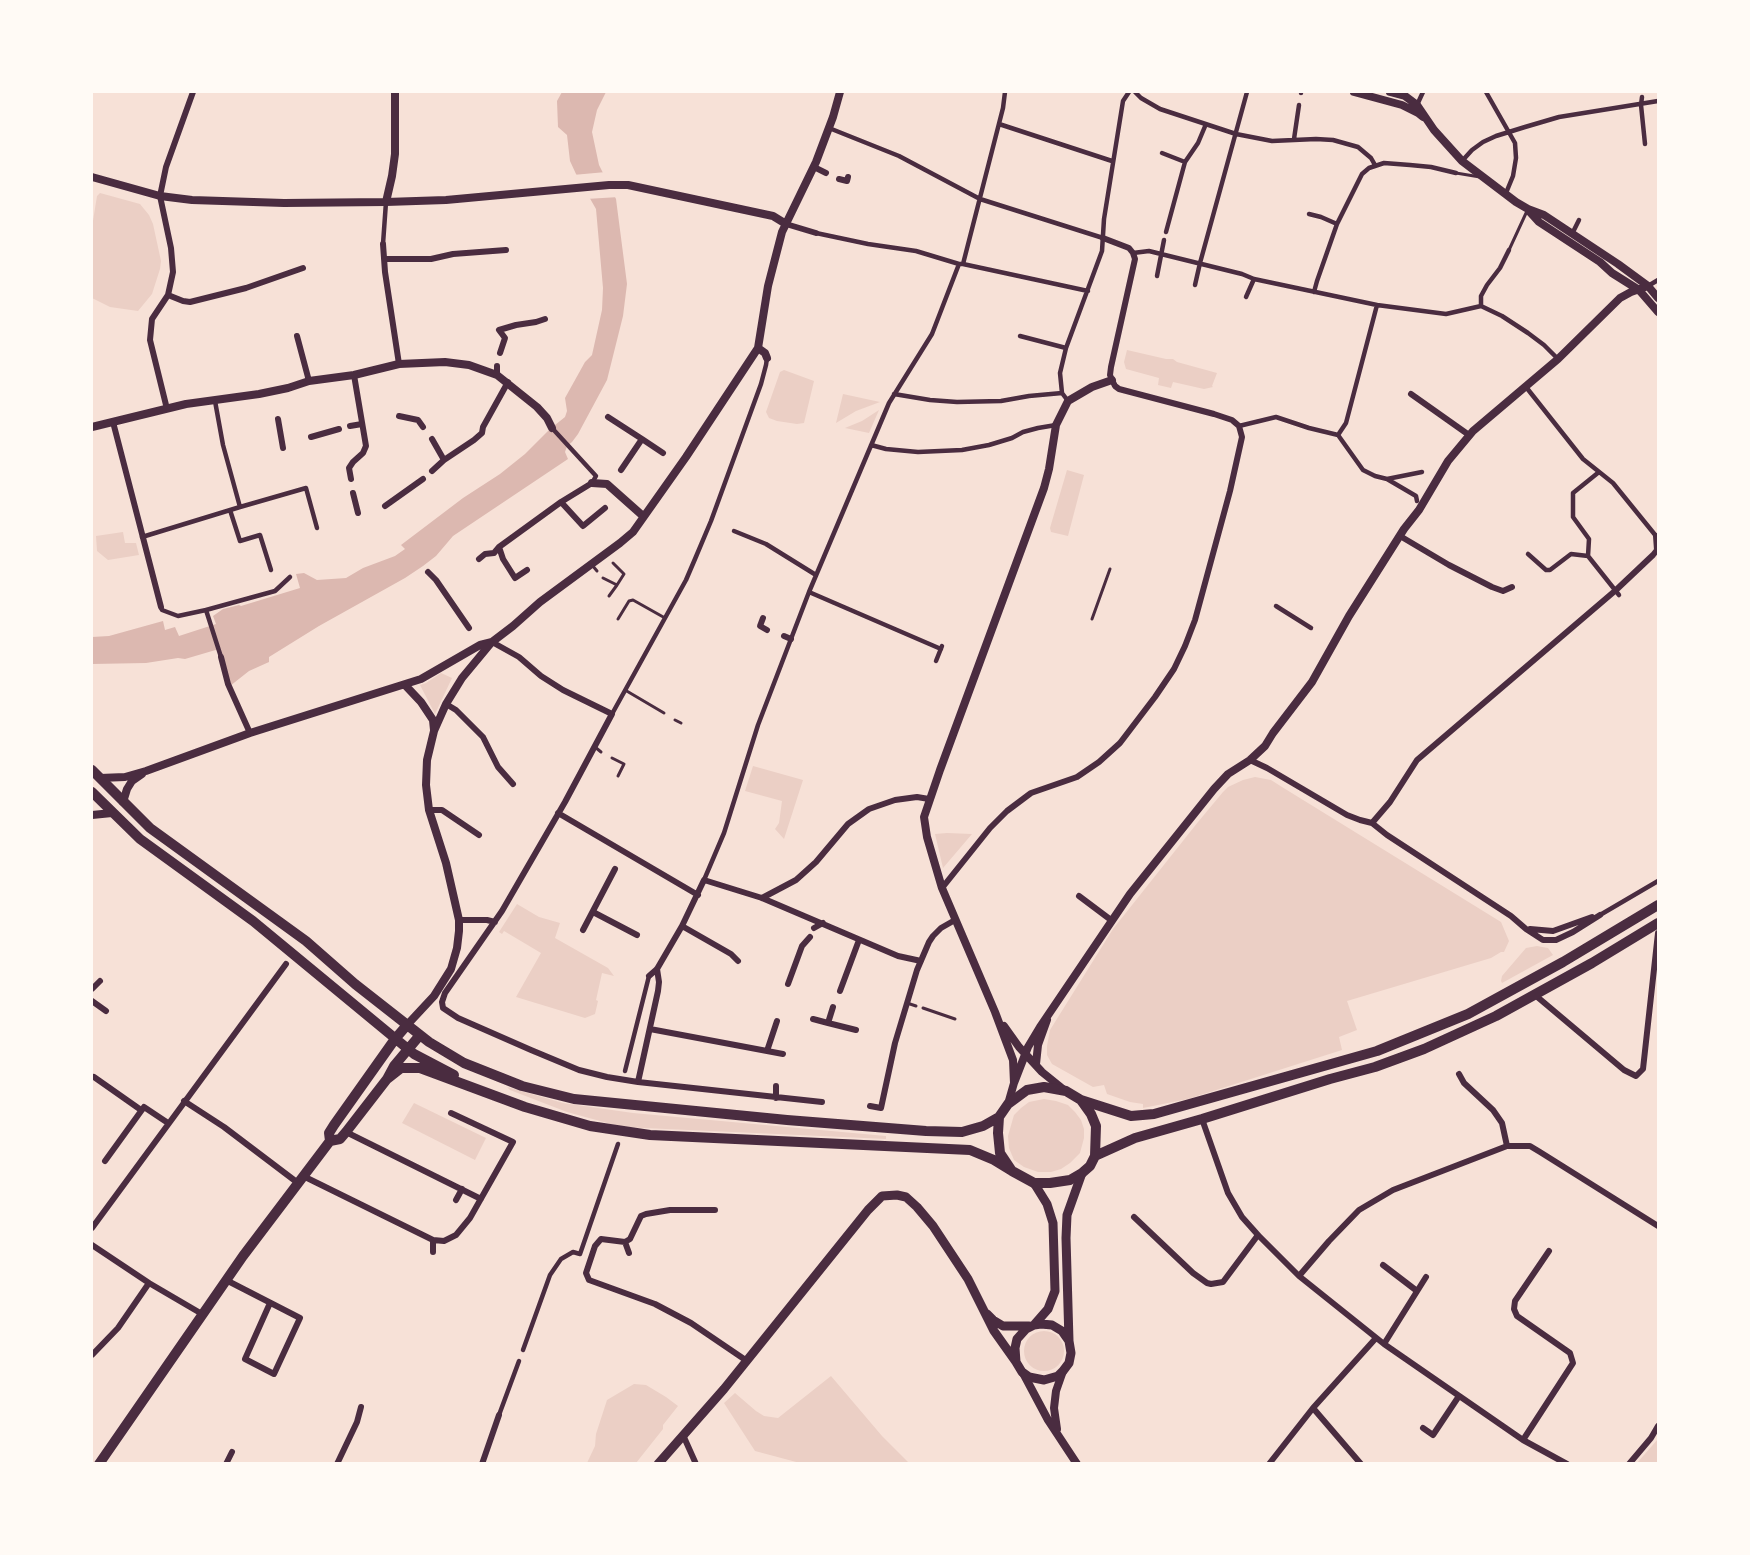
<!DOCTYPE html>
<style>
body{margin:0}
#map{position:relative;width:1750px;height:1555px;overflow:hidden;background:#f7e1d7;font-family:Jost,sans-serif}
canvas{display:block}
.frame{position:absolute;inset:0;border:93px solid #fffaf5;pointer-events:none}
</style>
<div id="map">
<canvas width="1750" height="1555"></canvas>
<div class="frame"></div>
</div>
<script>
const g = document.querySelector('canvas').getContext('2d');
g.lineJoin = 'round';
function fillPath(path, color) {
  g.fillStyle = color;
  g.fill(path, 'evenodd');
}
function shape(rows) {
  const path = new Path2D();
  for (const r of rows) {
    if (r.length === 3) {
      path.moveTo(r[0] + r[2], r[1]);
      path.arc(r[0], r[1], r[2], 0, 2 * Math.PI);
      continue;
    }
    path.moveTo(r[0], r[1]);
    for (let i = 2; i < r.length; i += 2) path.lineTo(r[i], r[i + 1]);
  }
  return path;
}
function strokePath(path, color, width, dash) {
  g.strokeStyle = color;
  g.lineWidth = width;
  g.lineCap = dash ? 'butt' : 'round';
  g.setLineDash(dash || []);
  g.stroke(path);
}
fillPath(shape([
 [100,193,140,204,149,215,153,224,161,261,160,269,152,294,138,311,110,307,92,298,92,227,97,196],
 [1127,350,1166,359,1173,359,1177,362,1217,373,1212,386,1213,387,1204,389,1173,382,1171,388,1158,385,1159,378,1126,369,1124,362],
 [784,370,814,381,804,423,797,424,777,421,769,418,766,412,780,372],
 [843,394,880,402,856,411,836,423],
 [879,410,869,433,845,428,862,421],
 [1067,470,1084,475,1068,536,1051,532,1050,528],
 [123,532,125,543,136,543,139,555,108,560,97,551,96,536],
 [441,673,452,678,435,714,420,685,426,683],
 [753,766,803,780,784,839,775,829,779,823,782,801,745,791],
 [1255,777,1271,780,1282,787,1501,922,1509,941,1504,952,1501,952,1491,958,1347,1001,1357,1030,1339,1037,1342,1050,1188,1099,1143,1108,1143,1104,1130,1102,1107,1094,1104,1085,1093,1087,1052,1064,1047,1055,1047,1046,1050,1030,1113,929,1198,822,1223,792,1228,787,1243,780],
 [947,833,972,834,943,868,935,834],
 [517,904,539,917,560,923,555,938,608,968,614,976,602,973,596,1000,598,1001,595,1014,585,1018,516,997,541,953,504,931,502,934,499,932],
 [1537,946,1548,948,1553,955,1502,983,1501,981,1502,976,1526,948],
 [507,1087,563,1103,633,1113,886,1136,886,1139,622,1127,567,1112,510,1090],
 [1044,1099,1056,1101,1068,1105,1075,1112,1081,1120,1084,1129,1084,1138,1080,1153,1070,1163,1061,1169,1051,1172,1038,1172,1024,1167,1014,1160,1009,1148,1008,1136,1014,1115,1021,1108,1029,1102],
 [414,1103,486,1138,475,1160,402,1123],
 [1044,1351,20],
 [831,1376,882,1436,909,1463,800,1463,755,1451,724,1403,735,1393,756,1411,764,1416,778,1418],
 [634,1384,646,1385,666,1397,678,1406,663,1425,663,1429,636,1463,587,1463,595,1446,596,1434,607,1400],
 [1658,1439,1658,1463,1637,1463]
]), '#ebcfc5');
fillPath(shape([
 [562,92,606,92,597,110,592,132,599,165,616,199,627,284,623,316,607,380,578,434,572,442,567,446,565,452,568,459,453,536,436,556,423,566,405,578,319,626,269,657,269,662,249,671,230,686,219,649,185,659,178,658,146,663,92,664,92,637,109,636,163,621,165,630,175,627,179,636,216,624,213,616,223,609,239,605,241,606,300,588,296,574,304,573,317,580,346,578,363,568,395,556,405,549,401,545,463,498,500,474,525,454,550,429,565,417,567,411,565,398,585,362,592,355,602,310,603,288,596,209,576,174,570,161,567,135,558,127,557,101]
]), '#dcb8b0');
fillPath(shape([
 [606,172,619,197,586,199,573,175]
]), '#f7e1d7');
strokePath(shape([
 [1456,173,1480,177],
 [1509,250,1527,211],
 [592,565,597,571],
 [603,578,617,585,624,574,613,563],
 [609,596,617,585],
 [618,619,629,601,633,600,665,618],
 [1092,619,1110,569],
 [625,690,664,713],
 [675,720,681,723],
 [595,747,601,752],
 [612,758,624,764,618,776],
 [907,1003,916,1006],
 [923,1008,955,1019]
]), '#4a2c40', 3);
strokePath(shape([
 [1135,92,1141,98,1160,109,1236,134,1272,141,1316,139,1333,140,1358,147,1371,158,1375,165],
 [1486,92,1515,143,1516,158,1513,176,1506,193],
 [1301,93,1301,92],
 [1642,97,1641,105,1645,144],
 [1417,105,1423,92],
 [999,124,1112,161],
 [829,128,899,156,980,199,1103,238],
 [1294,139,1299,105],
 [1162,153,1185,162],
 [1462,161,1472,150,1483,142,1496,136,1525,127,1559,117,1658,101],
 [1309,214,1321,217,1337,224],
 [1166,232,1185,162,1198,143,1206,124],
 [816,233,868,244,916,251,959,264],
 [1572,234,1579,220],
 [383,244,386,202],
 [1133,253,1149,251,1161,254,1242,274,1254,279,1377,305,1446,314,1481,306],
 [959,264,963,264,1003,108,1005,92],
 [963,264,1088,291],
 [1157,276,1164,240],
 [1195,285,1200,263,1247,92],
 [1648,286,1658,280],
 [1314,292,1317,281,1337,224,1362,174,1369,168,1384,163,1410,165,1431,167,1456,173],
 [1246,297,1254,279],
 [1481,306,1502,316,1528,333,1544,345,1558,359],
 [1481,306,1481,296,1487,285,1500,268,1509,250],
 [1020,336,1066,348],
 [1526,387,1583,459,1613,483,1656,536],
 [894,394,930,400,957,402,1001,401,1029,396,1062,393],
 [1068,401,1062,393,1060,373,1066,348,1102,251,1104,219,1123,101,1129,92],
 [1239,426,1276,417,1309,428,1338,435,1363,470,1375,476,1387,479,1416,496,1417,501],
 [552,428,596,476,592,483],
 [1338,435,1346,423,1377,305],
 [871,445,886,449,918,452,962,450,989,445,1012,438,1023,432,1038,428,1056,425],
 [1387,479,1422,472],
 [240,507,306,488,317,528],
 [230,510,240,541,260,535,271,570],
 [734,531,766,544,816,575],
 [142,537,240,507,223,445,215,401],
 [1528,554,1546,570,1550,570,1571,554,1588,556,1589,539,1573,517,1573,493,1599,472],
 [1588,556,1619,595],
 [809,592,941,649],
 [1276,606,1311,628],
 [161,607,162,610,178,616,206,610,275,591,290,577],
 [206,610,221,657],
 [936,661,942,646],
 [612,714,686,580,695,559,711,521,761,384,766,365,767,358],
 [704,880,724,833,758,725,809,592,889,403,932,334,959,264],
 [1600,915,1658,881],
 [625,1071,649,976],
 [523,1350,550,1275,561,1259,573,1252,580,1254,618,1144],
 [499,1415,519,1361]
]), '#4a2c40', 4.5);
strokePath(shape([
 [814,167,826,173],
 [839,179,847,181,848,177],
 [786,224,816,233],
 [383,244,385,272,399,364],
 [384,259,431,259,453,254,506,250],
 [168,295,183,301,190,302,246,288,303,268],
 [297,336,309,381],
 [500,353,505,338,499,330,516,325,536,322,545,319],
 [497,366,497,375],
 [1411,394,1469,435],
 [167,409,150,340,152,319,168,295,173,272,171,248,160,196,166,167,193,92],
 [399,416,418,420,423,427],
 [608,417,642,439],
 [278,419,283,448],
 [113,422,161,607],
 [350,426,362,424],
 [311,437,339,429],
 [432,439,444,460],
 [621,470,642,439,663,453],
 [432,471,444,460,474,440,482,433,483,427,508,382],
 [351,479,349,468,353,462,363,453,366,446,354,375],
 [353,493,358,513],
 [561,502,583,526,605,508],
 [385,506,423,479],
 [1400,536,1449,565,1492,587,1503,591,1512,587],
 [499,547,503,559,515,578,527,570],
 [479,559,485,554,494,553,499,547,561,502,592,483],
 [428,572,436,580,469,628],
 [763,618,760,626,767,630],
 [784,636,791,639],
 [492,642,519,657,541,676,563,690,612,714,565,802,502,911,445,993,442,1002,443,1008,458,1018,531,1050,579,1070,607,1077,638,1082,822,1102],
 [221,657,228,684,250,733],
 [446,704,456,710,483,737,498,767,513,784],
 [1250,760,1267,768,1347,815,1360,820,1372,823,1387,835,1511,916,1526,929,1543,940,1556,940,1573,932,1600,915],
 [429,810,442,810,479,835],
 [558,813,698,895],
 [1372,823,1390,802,1417,760,1616,590,1653,555,1657,550,1656,536],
 [942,888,990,828,1007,811,1031,793,1077,777,1099,762,1120,743,1155,697,1174,669,1185,646,1195,620,1230,491,1242,437,1239,426,1232,420,1214,414,1119,389,1115,386,1112,380,1110,375,1111,367,1135,259,1133,253,1129,248,1103,238],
 [1079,896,1111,920],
 [762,898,796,880,816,862,848,824,869,809,895,800,917,797,929,799],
 [593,912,637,935],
 [459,920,487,920,495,922],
 [682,926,731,954,738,961],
 [814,928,823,923],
 [1530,929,1553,931,1592,917],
 [583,930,615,869],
 [649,976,657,969,682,926,704,880,762,898,898,956,921,961],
 [788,984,802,946,810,937],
 [92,989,100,981],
 [840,991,859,940],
 [1535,995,1624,1070,1636,1076,1643,1069,1658,933],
 [92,1001,106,1011],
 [813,1019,828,1023,833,1007],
 [828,1023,856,1030],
 [650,1029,783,1054],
 [767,1051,777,1021],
 [1459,1074,1464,1083,1493,1110,1502,1123,1507,1146],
 [94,1077,141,1110],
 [638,1082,658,991,659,982,657,969],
 [776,1098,776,1086],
 [184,1101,224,1127,298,1183],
 [870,1106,881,1108,895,1043,917,970,929,942,933,936,941,928,955,920],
 [1202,1119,1228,1193,1242,1217,1258,1235,1299,1276,1384,1344,1523,1440,1567,1464],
 [346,1132,481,1199],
 [105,1161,144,1107,168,1123],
 [303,1176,433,1240,444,1241,456,1235,470,1218,513,1142,451,1113],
 [456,1200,462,1189],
 [715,1210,670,1210,646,1214,641,1216,630,1239,625,1242,601,1239,595,1246,586,1273,589,1280,655,1304,691,1323,747,1361],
 [1134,1217,1193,1273,1207,1283,1211,1284,1223,1282,1258,1235],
 [92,1228,286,964],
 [433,1240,433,1252],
 [625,1242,629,1253],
 [92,1245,149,1283,202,1314],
 [1383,1265,1417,1291],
 [1299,1276,1329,1241,1359,1210,1393,1190,1507,1146,1530,1146,1540,1152,1658,1226],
 [226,1280,300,1318,274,1374,245,1359,270,1303],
 [1384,1344,1426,1277],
 [92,1355,118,1328,149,1283],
 [1313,1408,1361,1464],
 [1423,1428,1433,1435,1459,1396],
 [683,1435,696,1464],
 [1523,1440,1573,1363,1570,1353,1517,1316,1514,1309,1515,1301,1549,1251],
 [226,1464,232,1452],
 [337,1464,357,1422,361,1407],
 [482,1464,499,1415],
 [1269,1464,1313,1408,1376,1338],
 [1629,1464,1651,1438,1658,1426]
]), '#4a2c40', 6);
strokePath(shape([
 [1354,92,1402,105,1418,113,1423,117],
 [1390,92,1405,96,1417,105,1434,130,1462,161,1516,202,1528,209,1544,215,1618,264,1648,286,1658,298],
 [92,177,160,196,192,200,284,203,386,202,446,200,609,185,628,185,773,216,786,224],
 [386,202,392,176,395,154,395,92],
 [1529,211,1539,222,1600,262,1612,273,1639,290,1658,312],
 [758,348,765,353,767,358],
 [92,427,186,404,259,394,288,388,309,381,354,375,399,364,445,362,469,365,497,375,537,407,547,418,552,428],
 [592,483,607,484,643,516],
 [405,685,421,702,433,720,434,730],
 [100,778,125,777,146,771,250,733,421,679,480,645,492,642,513,626,540,602,620,543,633,532,686,457,758,348,768,286,782,232,816,162,833,117,840,92],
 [123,802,127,789,132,781,142,774],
 [92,815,112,813],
 [407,1025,434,996,451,969,457,948,459,931,459,920,446,863,429,810,426,785,427,760,434,731,446,704,462,678,491,643],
 [1004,1026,1019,1047,1042,1072,1063,1089],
 [1036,1064,1038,1045,1047,1020],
 [1014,1083,1028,1047,1040,1027,1130,894,1214,789,1228,774,1250,760,1265,746,1273,733,1312,682,1349,616,1404,529,1419,510,1448,461,1473,431,1558,359,1620,298,1631,292,1648,286],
 [1008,1104,1014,1083,1013,1060,995,1012,942,888,927,837,924,817,940,770,1044,488,1049,469,1056,425,1068,401,1092,387,1112,380],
 [1023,1373,1048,1420,1077,1464],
 [1057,1429,1054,1408,1056,1391,1063,1371]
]), '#4a2c40', 8);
strokePath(shape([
 [987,1314,993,1320,1003,1326,1029,1326],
 [1034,1325,1048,1309,1055,1291,1053,1223,1047,1204,1034,1183],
 [1069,1341,1062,1331,1052,1325,1041,1324,1034,1325,1026,1329,1017,1339,1015,1348,1016,1362,1022,1372,1029,1377,1044,1380,1058,1376,1063,1371,1069,1363,1071,1353,1069,1341,1066,1238,1067,1215,1082,1173],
 [658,1464,724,1389,868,1210,882,1196,897,1195,906,1197,917,1207,933,1226,968,1279,994,1331,1016,1362]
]), '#4a2c40', 9);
strokePath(shape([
 [92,770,150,828,306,941,355,984,429,1042,464,1063,522,1086,574,1099,787,1120,926,1131,962,1132,983,1126,999,1117],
 [92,792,140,839,253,921,408,1049,414,1054,454,1075],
 [387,1079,401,1068,420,1068,525,1107,590,1126,650,1135,970,1150,994,1160,1012,1171,1034,1183,1050,1183,1070,1180,1082,1173,1090,1166,1095,1156,1096,1126,1091,1114,1081,1100,1066,1091,1044,1087,1027,1090,1008,1104,999,1117,998,1133,1000,1153,1012,1171],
 [1081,1100,1131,1116,1154,1114,1377,1051,1468,1014,1563,962,1658,905],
 [330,1141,340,1139,346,1132,387,1079,394,1066,420,1035],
 [1095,1156,1135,1138,1202,1119,1330,1079,1375,1067,1424,1049,1496,1016,1592,963,1658,923],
 [99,1464,243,1256,330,1141,329,1133,334,1125,395,1039,407,1025]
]), '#4a2c40', 10);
</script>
